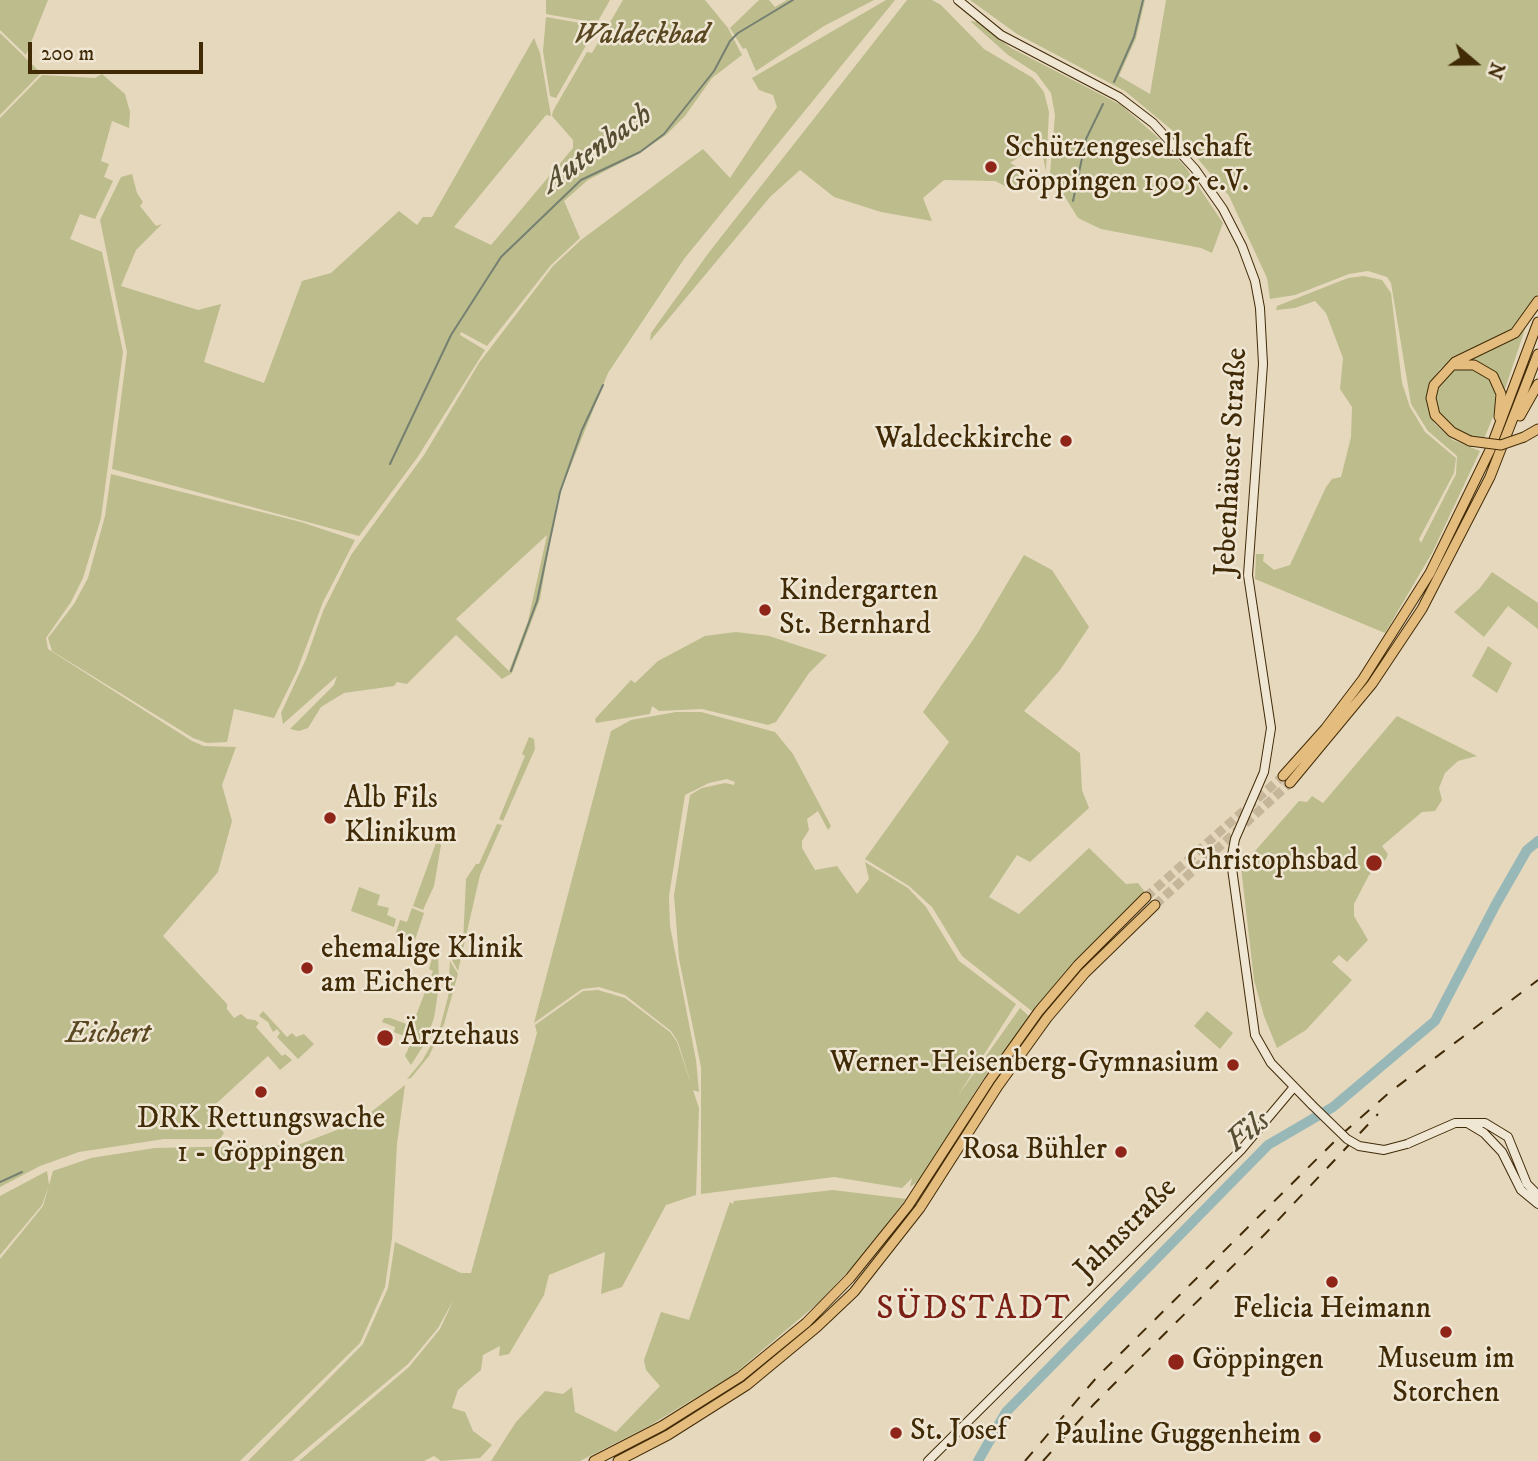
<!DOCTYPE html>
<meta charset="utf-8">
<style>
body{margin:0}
#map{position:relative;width:1538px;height:1461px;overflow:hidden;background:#e6d8bd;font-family:"IM FELL DW Pica",serif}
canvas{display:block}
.north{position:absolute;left:1440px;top:28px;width:70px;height:70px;-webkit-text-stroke:5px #efe6d4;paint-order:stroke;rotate:110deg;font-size:19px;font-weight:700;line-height:28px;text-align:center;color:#412b07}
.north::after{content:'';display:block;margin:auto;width:24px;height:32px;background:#412b07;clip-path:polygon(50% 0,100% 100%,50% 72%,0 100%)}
.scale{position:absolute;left:28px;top:42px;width:175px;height:32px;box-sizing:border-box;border:4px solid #412b07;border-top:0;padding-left:9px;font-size:21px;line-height:24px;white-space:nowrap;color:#412b07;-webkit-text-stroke:5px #efe6d4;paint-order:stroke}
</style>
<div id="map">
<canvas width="1538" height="1461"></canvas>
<div class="north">N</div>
<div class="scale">200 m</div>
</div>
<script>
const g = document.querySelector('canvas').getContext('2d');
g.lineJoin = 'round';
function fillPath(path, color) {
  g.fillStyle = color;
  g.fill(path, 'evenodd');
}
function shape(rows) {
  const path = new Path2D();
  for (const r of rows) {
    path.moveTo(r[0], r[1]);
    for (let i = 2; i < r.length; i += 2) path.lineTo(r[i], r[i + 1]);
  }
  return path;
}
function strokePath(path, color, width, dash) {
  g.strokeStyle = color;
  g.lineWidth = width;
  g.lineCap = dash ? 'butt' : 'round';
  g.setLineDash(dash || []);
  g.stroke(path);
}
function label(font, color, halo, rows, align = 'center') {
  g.font = font + ' "IM FELL DW Pica",serif';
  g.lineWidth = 5;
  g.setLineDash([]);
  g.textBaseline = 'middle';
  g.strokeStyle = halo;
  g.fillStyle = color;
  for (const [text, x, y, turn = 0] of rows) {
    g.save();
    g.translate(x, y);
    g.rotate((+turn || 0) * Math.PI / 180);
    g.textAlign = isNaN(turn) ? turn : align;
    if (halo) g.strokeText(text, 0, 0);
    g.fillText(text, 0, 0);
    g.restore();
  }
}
fillPath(shape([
 [0,0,48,0,26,55,0,30],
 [546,0,610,0,597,23,546,14],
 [623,0,705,0,728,28,742,55,712,78,685,116,666,135,640,153,588,180,564,201,580,238,551,265,487,346,461,332,460,335,485,350,417,458,359,536,112,469,127,352,100,220,121,177,132,174,137,193,143,202,140,206,156,226,162,224,136,250,121,286,198,310,221,304,204,362,264,383,302,281,331,273,399,211,417,225,423,217,432,217,534,38,540,53,551,116,546,115,454,227,491,245,573,148,573,140,552,116,553,111,587,52,592,53],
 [759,0,769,0,775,7,787,0,874,0,824,26,756,71,746,48,743,49,730,28],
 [886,0,895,0,684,259,608,373,557,500,540,599,512,673,502,679,456,635,407,684,397,682,394,686,344,693,321,707,308,728,299,731,290,729,334,685,337,676,283,724,281,713,306,659,323,611,351,555,424,455,479,363,553,266,581,240,703,149,730,178,777,107,773,95,759,90,752,78],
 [547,535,528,621,509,671,456,619],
 [907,0,932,0,941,5,984,49,1033,78,1044,92,1049,112,1046,171,1040,143,1010,163,1025,171,1015,191,995,181,944,180,923,198,932,221,881,212,834,197,800,170,770,197,650,341,651,333,710,251],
 [970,0,1145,0,1136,38,1119,76,1150,94,1166,0,1538,0,1538,294,1530,312,1512,332,1450,362,1440,369,1429,386,1429,413,1435,424,1453,440,1480,451,1432,553,1385,633,1255,579,1256,554,1264,554,1263,561,1274,570,1290,565,1326,487,1332,479,1341,477,1351,437,1352,407,1340,389,1343,358,1326,313,1315,301,1295,308,1276,310,1277,306,1348,278,1364,276,1382,280,1391,293,1402,383,1410,407,1425,432,1456,458,1454,473,1419,539,1421,543,1456,474,1457,456,1428,431,1411,404,1391,283,1387,277,1368,271,1349,274,1295,295,1270,299,1267,278,1229,196,1178,135,1125,91,1017,34],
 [546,17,597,26,556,98,550,96,543,51],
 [970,21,977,22,1011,48,1121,105,1162,141,1186,168,1223,223,1212,253,1201,248,1101,229,1078,218,1050,173,1055,115,1051,93,1036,73,1008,55],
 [0,33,41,73,0,115],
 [102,74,125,94,130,112,129,128,112,121,101,161,109,164,104,177,113,181,95,219,80,214,70,239,102,252,123,352,101,518,83,578,71,602,46,638,48,649,192,741,204,746,236,747,222,785,232,821,218,872,163,936,227,1004,227,1009,234,1018,241,1014,247,1019,255,1020,259,1023,256,1027,282,1056,285,1054,292,1060,280,1070,268,1056,206,1113,224,1133,220,1139,164,1139,79,1152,40,1166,0,1187,0,118,42,75,95,78],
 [1526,326,1504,392,1495,374,1480,364,1465,361,1512,339],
 [1464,367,1488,376,1494,385,1496,409,1484,439,1459,432,1443,421,1435,400,1440,382,1454,370],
 [111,474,301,522,355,540,323,602,297,671,274,718,234,709,227,742,207,743,193,738,52,651,48,638,74,604,88,578,105,516],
 [1024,555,1052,570,1089,627,1060,670,1024,711,1080,753,1082,790,1089,808,1030,862,1017,855,989,897,1019,914,1089,848,1126,884,1138,883,1145,892,1072,965,1033,1012,962,956,932,907,909,886,865,859,949,742,923,712,977,634],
 [1492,572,1538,603,1538,629,1508,606,1484,637,1454,612,1480,588],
 [736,632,769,636,827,655,809,673,776,722,768,725,702,709,659,711,652,706,650,714,596,723,595,719,631,680,635,683,658,661,705,636],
 [1488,646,1512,663,1497,693,1472,676],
 [676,712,701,712,775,732,793,754,831,826,828,830,818,811,807,819,809,830,802,841,802,848,815,870,837,866,857,894,869,879,865,862,908,888,926,907,959,961,1016,1004,957,1097,1020,1008,1030,1017,985,1076,919,1181,910,1187,912,1178,902,1188,834,1177,701,1194,701,1067,679,959,674,895,690,795,702,788,725,783,734,785,735,782,727,779,709,783,685,795,669,896,670,926,696,1060,699,1092,693,1090,678,1042,671,1031,625,995,599,987,582,989,534,1023,611,731,631,720],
 [1397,716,1477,756,1458,761,1445,773,1439,788,1442,800,1435,811,1422,812,1382,846,1388,854,1386,859,1369,875,1354,904,1354,916,1368,940,1347,962,1339,955,1332,962,1352,980,1306,1030,1277,1048,1264,1016,1254,980,1241,867,1299,801,1307,802,1312,796,1323,803],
 [529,737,534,739,535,749,503,821,499,819,525,756,522,754],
 [497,824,502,825,480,875,458,971,452,960,452,952,463,944,466,879,476,864,479,864],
 [437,840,441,845,434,886,423,910,413,906],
 [359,887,380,895,377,905,389,908,387,915,396,919,394,927,351,911],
 [412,908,424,913,415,940,395,935,400,920,407,922],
 [438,951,439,986,434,1018,425,1043,411,1065,405,1056,414,1036,411,1034,409,1038,394,1032,395,1027,382,1022,384,1018,390,1018,412,1026,433,971,429,969,433,955],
 [450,961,458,974,444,1024,429,1056,411,1078,407,1079,422,1061,439,1031,448,997],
 [598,990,625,998,670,1032,677,1042,699,1108,696,1195,666,1205,622,1287,601,1294,605,1252,549,1275,544,1295,509,1354,499,1356,500,1346,483,1355,481,1370,458,1390,452,1408,465,1412,473,1431,492,1445,480,1458,441,1461,434,1456,424,1461,299,1461,409,1367,440,1329,454,1299,438,1328,408,1364,292,1461,248,1461,363,1344,388,1288,395,1242,461,1273,471,1273,537,1033,535,1025,583,991],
 [263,1011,287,1037,292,1033,296,1037,304,1034,314,1044,298,1059,277,1037,280,1033,277,1029,273,1032,268,1022,259,1016],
 [1207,1011,1233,1033,1220,1049,1194,1026],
 [405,1085,397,1144,392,1238,385,1287,360,1343,240,1461,0,1461,0,1259,43,1206,53,1171,91,1158,155,1148,298,1145,360,1121],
 [47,1171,49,1185,42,1205,0,1255,0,1196],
 [833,1190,906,1199,855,1264,817,1304,733,1375,649,1426,580,1461,491,1461,516,1422,545,1391,563,1394,572,1387,575,1412,616,1432,660,1386,646,1370,644,1360,661,1312,689,1320,730,1202,733,1204,734,1201]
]), '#bcbc8c');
strokePath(shape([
 [1114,82,1134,37,1143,0],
 [1073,201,1086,139,1103,104],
 [390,464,451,335,501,257,581,180,640,152,664,134,714,71,730,41,738,33,793,0],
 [511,671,537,601,560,492,582,430,603,385],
 [0,1182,22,1172]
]), '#758071', 2);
strokePath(shape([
 [978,1461,1006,1412,1268,1145,1333,1107,1435,1021,1496,904,1527,850,1538,841]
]), '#98b8b8', 10);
strokePath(shape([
 [1146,897,1283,776],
 [1155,905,1290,783]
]), '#c5b599', 9, [9, 4.5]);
const secondary = shape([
 [958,0,1001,35,1119,97,1153,123,1195,169,1223,209,1242,246,1255,281,1260,308,1263,364,1248,575,1271,728,1264,772,1235,839,1231,861,1255,1035,1271,1063,1312,1105],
 [1469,1124,1484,1133,1502,1152,1521,1190,1538,1204],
 [1407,1144,1455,1123,1485,1123,1508,1137,1527,1184,1538,1195],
 [928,1461,1241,1150,1294,1087]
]);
const trunk = shape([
 [1455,365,1474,365,1493,376,1501,394,1499,417],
 [1520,416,1538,384],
 [1524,437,1538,429],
 [1470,441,1452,432,1435,415,1431,398,1434,385,1455,362,1515,333,1538,301],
 [1283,776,1325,729,1363,679,1430,573,1490,450,1538,322],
 [1290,783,1372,684,1422,609,1490,477,1538,354],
 [594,1461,662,1426,740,1377,806,1323,850,1278,908,1206,989,1081,1039,1011,1078,965,1146,897],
 [618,1461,668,1435,747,1385,817,1327,854,1292,920,1208,998,1086,1047,1018,1085,973,1155,905]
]);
strokePath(secondary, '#412b07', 10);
strokePath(trunk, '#412b07', 11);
strokePath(secondary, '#efe6d4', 8);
strokePath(trunk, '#e3bc7e', 9);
strokePath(shape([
 [1025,1461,1097,1377,1342,1134,1390,1092,1538,980],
 [1043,1461,1094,1404,1265,1234,1378,1114]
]), '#412b07', 2, [12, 12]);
const secondaryBridge = shape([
 [1312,1105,1347,1139,1359,1146,1384,1150,1407,1144]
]);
const trunkBridge = shape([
 [1470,441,1501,445,1524,437]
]);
strokePath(secondaryBridge, '#412b07', 10, []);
strokePath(trunkBridge, '#412b07', 11, []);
strokePath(secondaryBridge, '#efe6d4', 8);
strokePath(trunkBridge, '#e3bc7e', 9);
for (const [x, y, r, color] of [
 [991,167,7,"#8f2418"],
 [1066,441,7,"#8f2418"],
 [765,610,7,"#8f2418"],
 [330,818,7,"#8f2418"],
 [1374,863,9,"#8f2418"],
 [307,968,7,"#8f2418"],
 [385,1038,9,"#8f2418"],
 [1233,1065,7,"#8f2418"],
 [261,1092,7,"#8f2418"],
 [1121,1152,7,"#8f2418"],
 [1332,1282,7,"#8f2418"],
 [1446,1332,7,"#8f2418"],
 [1176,1362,9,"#8f2418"],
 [896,1433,7,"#8f2418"],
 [1315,1437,7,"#8f2418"]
]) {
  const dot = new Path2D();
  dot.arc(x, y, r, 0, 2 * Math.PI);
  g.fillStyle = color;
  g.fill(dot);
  strokePath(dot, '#efe6d4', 2.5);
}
label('italic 30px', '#5a4822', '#efe6d4', [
 ["Waldeckbad",641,37],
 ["Eichert",108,1036]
]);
label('30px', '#412b07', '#efe6d4', [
 ["Schützengesellschaft",1005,150],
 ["Göppingen 1905 e.V.",1005,184],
 ["Waldeckkirche",1052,441,"right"],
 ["Kindergarten",779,593],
 ["St. Bernhard",779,627],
 ["Alb Fils",344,801],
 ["Klinikum",344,835],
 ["Christophsbad",1358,863,"right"],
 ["ehemalige Klinik",321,951],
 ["am Eichert",321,985],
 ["Ärztehaus",401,1038],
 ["Werner-Heisenberg-Gymnasium",1219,1065,"right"],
 ["DRK Rettungswache",261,1121,"center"],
 ["1 - Göppingen",261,1155,"center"],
 ["Rosa Bühler",1107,1152,"right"],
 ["Felicia Heimann",1332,1311,"center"],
 ["Museum im",1446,1361,"center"],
 ["Storchen",1446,1395,"center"],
 ["Göppingen",1192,1362],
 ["St. Josef",910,1433],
 ["Pauline Guggenheim",1301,1437,"right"]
], 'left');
label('30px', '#412b07', '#efe6d4', [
 ["Jebenhäuser Straße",1233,462,-87],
 ["Jahnstraße",1127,1230,-45]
]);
label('italic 32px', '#574e33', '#efe6d4', [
 ["Autenbach",598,150,-36],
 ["Fils",1249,1133,-39]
]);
g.letterSpacing = '2px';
label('33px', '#7a1f14', '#efe6d4', [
 ["SÜDSTADT",974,1311]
]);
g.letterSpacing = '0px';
</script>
